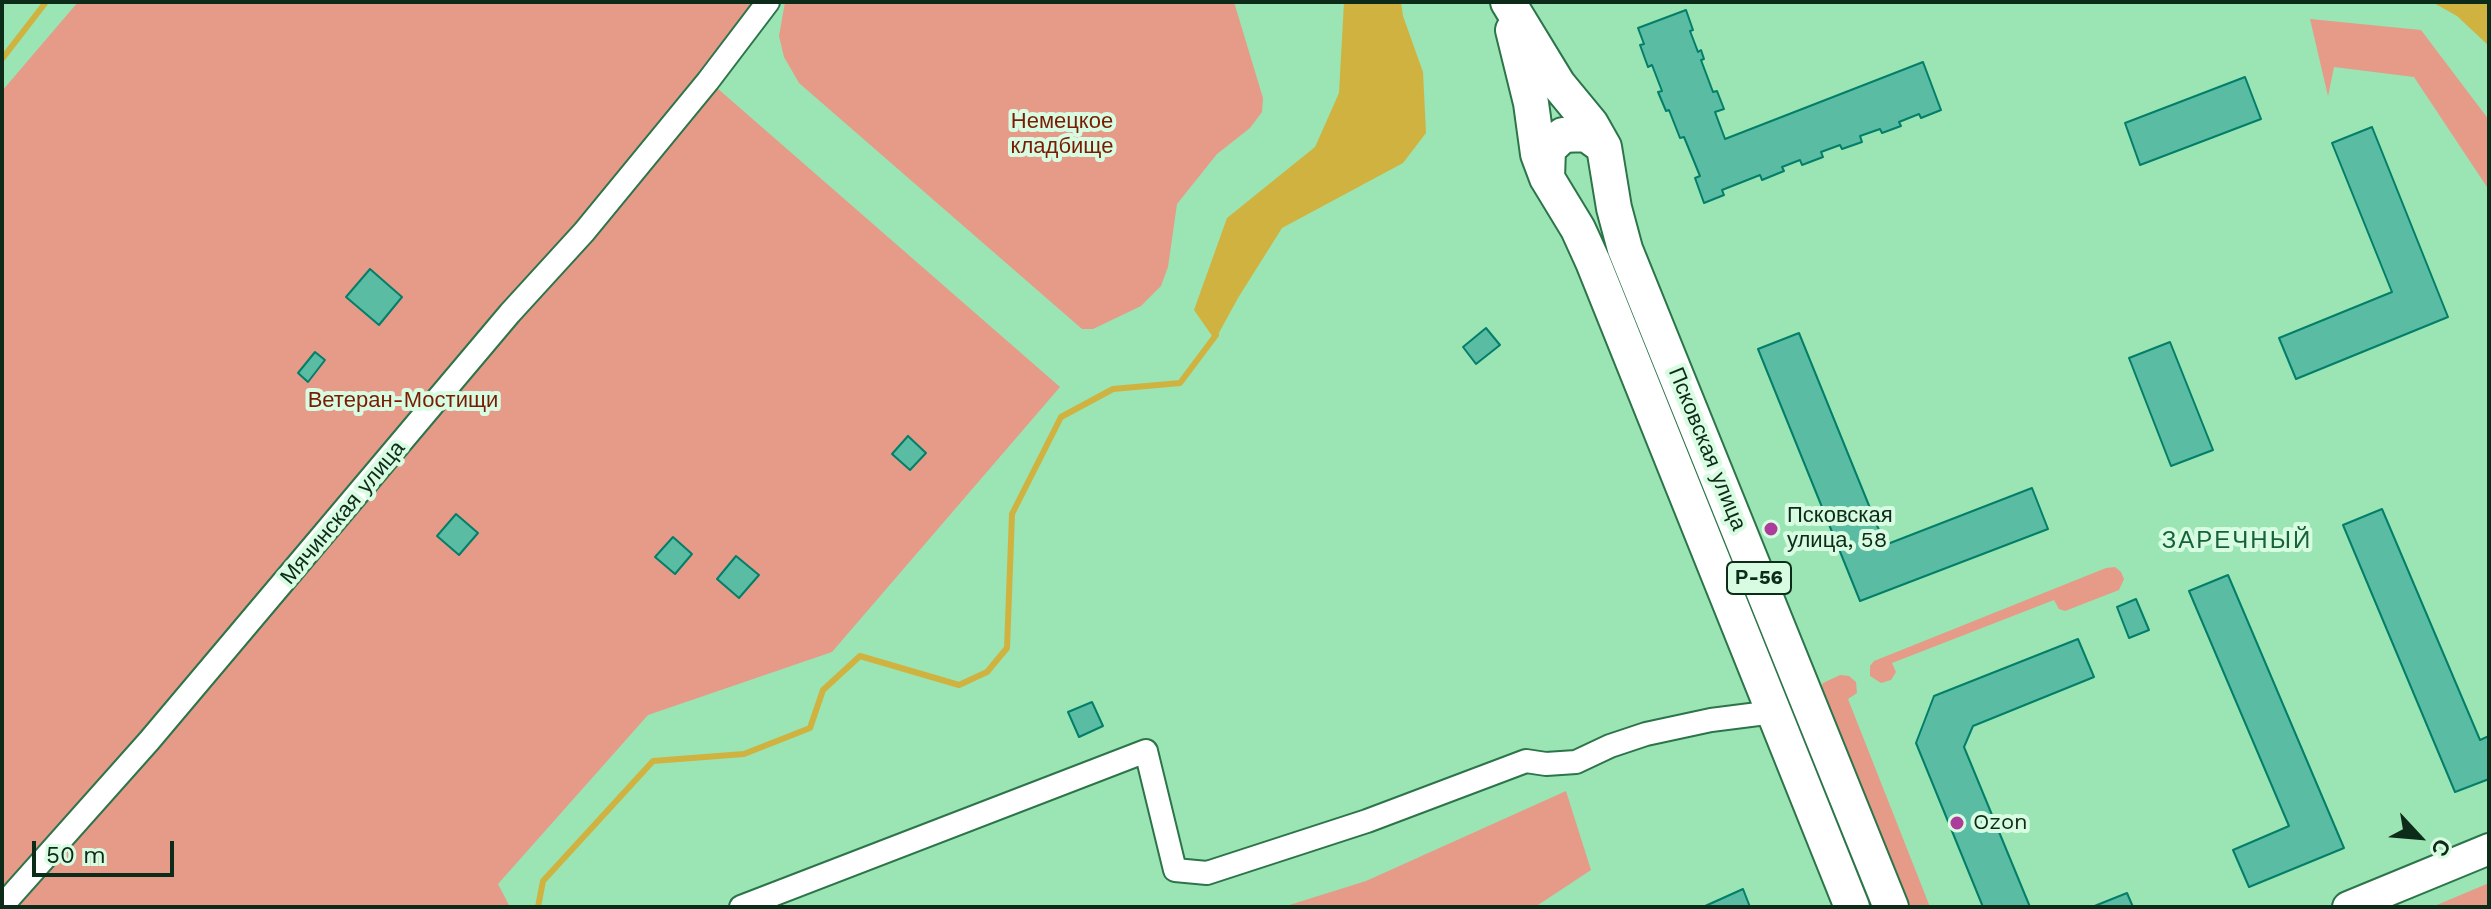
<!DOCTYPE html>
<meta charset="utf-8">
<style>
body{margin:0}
#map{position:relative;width:2491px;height:909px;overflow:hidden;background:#9be4b3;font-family:"Work Sans",sans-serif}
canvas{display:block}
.frame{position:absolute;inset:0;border:4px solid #0d2b19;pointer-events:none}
.north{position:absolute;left:2379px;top:797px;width:80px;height:80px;-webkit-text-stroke:6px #d8fce2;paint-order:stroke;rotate:116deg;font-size:22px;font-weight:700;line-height:32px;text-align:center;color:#0d2b19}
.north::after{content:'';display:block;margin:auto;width:28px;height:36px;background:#0d2b19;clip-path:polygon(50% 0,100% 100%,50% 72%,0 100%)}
.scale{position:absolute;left:32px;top:841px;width:142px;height:36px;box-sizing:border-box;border:4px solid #0d2b19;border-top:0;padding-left:10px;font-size:24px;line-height:28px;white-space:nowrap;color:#0d2b19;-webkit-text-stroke:6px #d8fce2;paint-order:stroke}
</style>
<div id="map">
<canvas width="2491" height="909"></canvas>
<div class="frame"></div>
<div class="north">С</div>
<div class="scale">50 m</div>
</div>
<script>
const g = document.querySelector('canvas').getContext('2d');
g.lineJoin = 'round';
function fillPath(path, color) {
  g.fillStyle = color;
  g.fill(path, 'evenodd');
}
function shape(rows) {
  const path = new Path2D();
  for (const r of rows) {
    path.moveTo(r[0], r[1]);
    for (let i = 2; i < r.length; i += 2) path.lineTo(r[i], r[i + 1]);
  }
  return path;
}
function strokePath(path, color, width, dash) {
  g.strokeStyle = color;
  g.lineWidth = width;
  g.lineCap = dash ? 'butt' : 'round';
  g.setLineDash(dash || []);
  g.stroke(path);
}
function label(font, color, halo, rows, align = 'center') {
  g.font = font + ' "Work Sans",sans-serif';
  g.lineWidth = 8;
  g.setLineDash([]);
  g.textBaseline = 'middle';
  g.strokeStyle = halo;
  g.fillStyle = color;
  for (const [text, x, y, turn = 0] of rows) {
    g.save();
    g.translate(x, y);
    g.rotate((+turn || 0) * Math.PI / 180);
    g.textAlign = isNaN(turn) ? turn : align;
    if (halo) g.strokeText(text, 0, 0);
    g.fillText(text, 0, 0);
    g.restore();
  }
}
fillPath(shape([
 [78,2,768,2,709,81,1060,387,832,652,648,715,498,884,510,907,2,907,2,91],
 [785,2,1234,2,1263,98,1262,112,1250,128,1217,154,1177,204,1168,267,1161,286,1141,306,1093,329,1082,329,799,83,784,57,779,36],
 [2310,19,2421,30,2489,120,2489,190,2414,77,2334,67,2328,96],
 [2115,567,2121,572,2124,579,2119,590,2065,611,2059,609,2054,600,1892,663,1896,672,1891,680,1881,683,1870,676,1870,666,1874,661,2106,568],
 [1840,675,1849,676,1856,682,1857,693,1848,699,1930,907,1907,907,1820,691,1823,683],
 [1566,791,1591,870,1535,907,1283,907,1366,881],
 [2489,883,2489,907,2432,907]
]), '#e69b89');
fillPath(shape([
 [1344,2,1401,2,1403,16,1423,72,1426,133,1403,163,1282,228,1238,298,1215,340,1194,310,1227,218,1315,147,1339,93],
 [2432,2,2489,2,2489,46,2457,16]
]), '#d0b240');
strokePath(shape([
 [2,59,46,2],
 [538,907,543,881,653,761,744,754,810,728,823,690,860,656,959,685,987,672,1007,648,1012,514,1061,417,1113,389,1180,383,1216,335]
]), '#d0b240', 6);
const building = shape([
 [1686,10,1693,30,1690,31,1698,52,1701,50,1704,59,1701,60,1713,92,1717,91,1724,109,1715,112,1725,139,1923,62,1941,110,1921,118,1919,114,1899,122,1901,126,1882,133,1880,129,1860,136,1862,142,1842,149,1840,145,1821,152,1823,157,1802,165,1800,160,1782,167,1784,171,1762,180,1760,175,1722,190,1724,195,1704,203,1695,178,1700,176,1684,137,1680,138,1669,110,1666,111,1658,92,1662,91,1652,65,1648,67,1640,45,1644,44,1638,28,1686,10],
 [2245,77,2261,119,2140,165,2125,123,2245,77],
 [2372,127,2448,317,2296,379,2279,338,2392,292,2332,143,2372,127],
 [370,269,402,297,379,325,346,297,370,269],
 [1486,328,1500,345,1476,364,1463,347,1486,328],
 [1799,333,1885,545,2032,488,2048,529,1860,601,1758,349,1799,333],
 [2170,342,2213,450,2171,466,2129,358,2170,342],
 [315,352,325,360,308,382,298,373,315,352],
 [908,436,926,453,910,470,892,454,908,436],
 [2382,509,2480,740,2489,736,2489,779,2455,792,2343,525,2382,509],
 [456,514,478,533,459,555,437,536,456,514],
 [673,537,692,554,675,574,655,557,673,537],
 [736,556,759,575,739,598,717,579,736,556],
 [2228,575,2344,848,2249,887,2233,850,2289,826,2189,591,2228,575],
 [2136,599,2149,630,2129,638,2117,607,2136,599],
 [2078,639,2094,677,1973,726,1964,747,2030,907,1983,907,1916,743,1934,696,2078,639],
 [1092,702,1103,726,1079,737,1068,712,1092,702],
 [1743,889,1750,907,1703,907,1743,889],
 [2127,893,2133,907,2092,907,2127,893]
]);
fillPath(building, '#5abca3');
strokePath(building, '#037e68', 2);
const street = shape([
 [2,906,149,741,510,313,584,232,708,81,768,2],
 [741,907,1146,751,1175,870,1207,873,1367,821,1526,761,1546,764,1576,762,1610,746,1646,734,1711,720,1774,712]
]);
const secondary = shape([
 [2348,907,2489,849]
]);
const primary = shape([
 [1508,2,1558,84,1591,124,1604,147,1614,208,1625,249,1891,907],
 [1513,30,1531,103,1538,154,1547,178,1578,229,1593,262,1852,907],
 [1547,178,1548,149,1563,135,1586,134,1604,147]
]);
strokePath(street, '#2c7449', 26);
strokePath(secondary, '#2c7449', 34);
strokePath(primary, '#2c7449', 38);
strokePath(street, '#fff', 22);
strokePath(secondary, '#fff', 30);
strokePath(primary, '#fff', 34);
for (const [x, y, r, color] of [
 [1771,529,8,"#ac3d9b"],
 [1957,823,8,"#ac3d9b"]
]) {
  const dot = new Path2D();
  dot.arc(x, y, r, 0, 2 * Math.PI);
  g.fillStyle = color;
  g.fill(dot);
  strokePath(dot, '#d8fce2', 3);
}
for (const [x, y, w] of [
 [1759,578,64]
]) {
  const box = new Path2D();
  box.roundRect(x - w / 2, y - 16, w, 32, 6);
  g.fillStyle = '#d8fce2';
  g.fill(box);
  strokePath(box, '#0d2b19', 2);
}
label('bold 20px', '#0d2b19', null, [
 ["Р-56",1759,578]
]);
label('22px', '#791c04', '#d8fce2', [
 ["Немецкое",1062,122],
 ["кладбище",1062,147],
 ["Ветеран-Мостищи",403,401]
]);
label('22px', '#0d2b19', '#d8fce2', [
 ["Псковская улица",1707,449,68],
 ["Мячинская улица",343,513,-50]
]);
label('22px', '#0d2b19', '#d8fce2', [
 ["Псковская",1787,516],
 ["улица, 58",1787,541],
 ["Ozon",1973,823]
], 'left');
g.letterSpacing = '2px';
label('24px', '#166339', '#d8fce2', [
 ["ЗАРЕЧНЫЙ",2237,541]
]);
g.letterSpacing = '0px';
</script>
